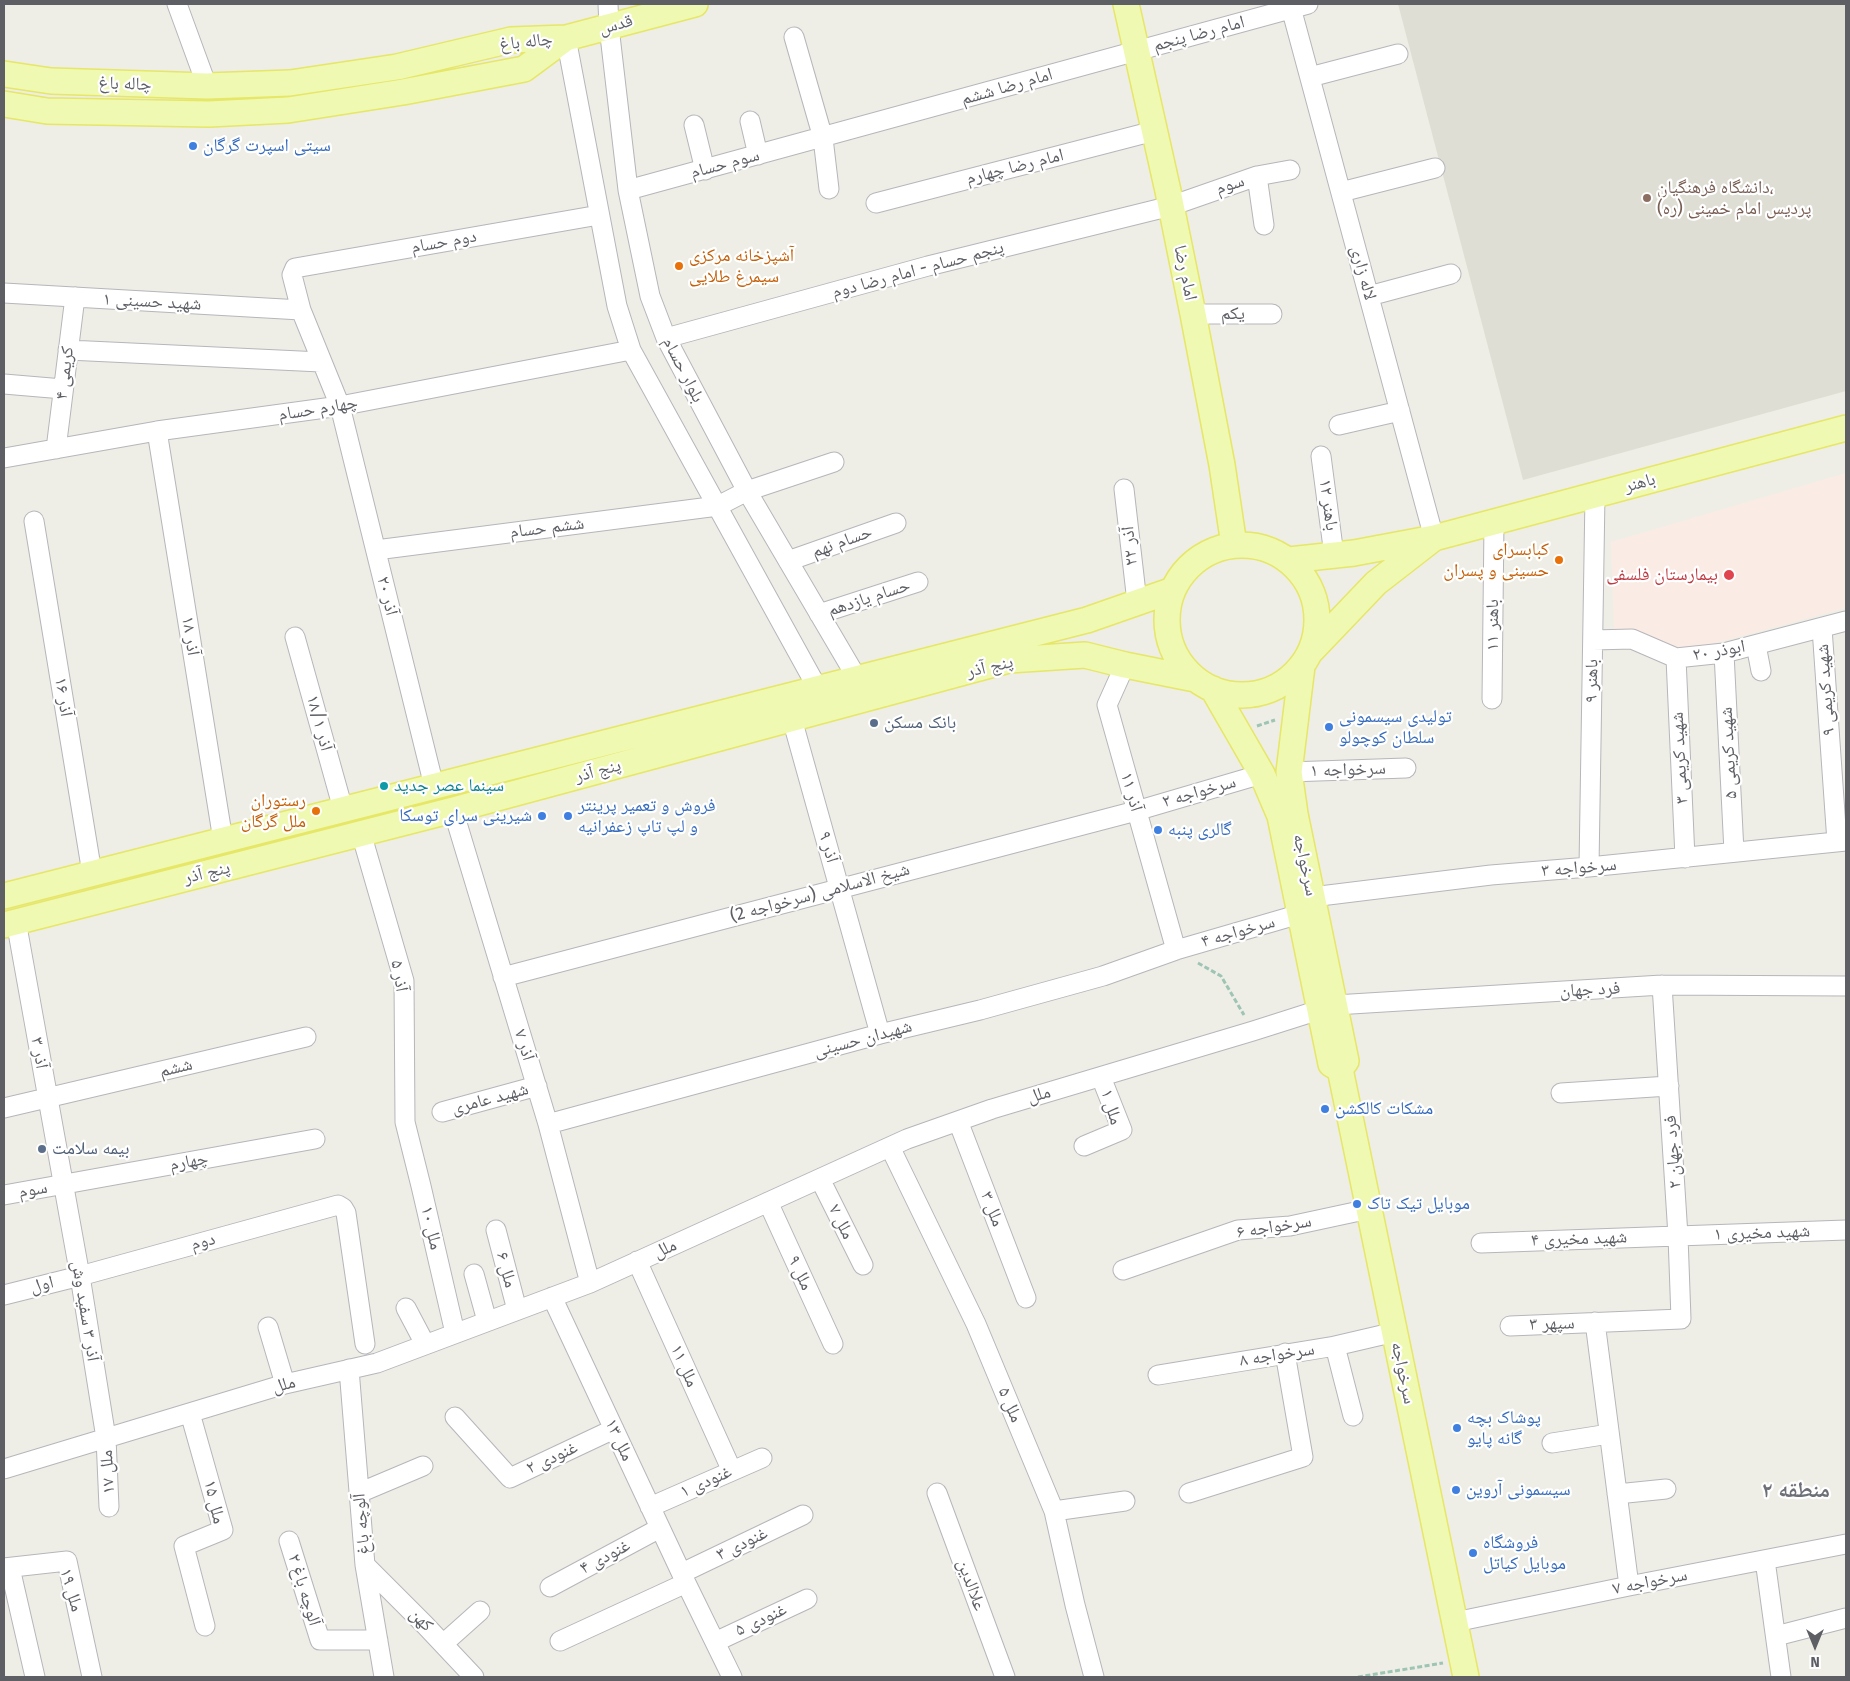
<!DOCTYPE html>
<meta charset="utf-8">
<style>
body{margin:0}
#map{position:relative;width:1850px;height:1681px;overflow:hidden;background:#eeeee6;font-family:"Fira Sans",sans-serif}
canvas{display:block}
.frame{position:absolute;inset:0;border:5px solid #5d5f65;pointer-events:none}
.north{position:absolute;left:1790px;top:1621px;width:50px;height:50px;-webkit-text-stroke:4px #fff;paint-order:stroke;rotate:180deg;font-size:14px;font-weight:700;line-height:20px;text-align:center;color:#5d5f65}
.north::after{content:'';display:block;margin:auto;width:18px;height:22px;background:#5d5f65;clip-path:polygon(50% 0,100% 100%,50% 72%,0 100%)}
</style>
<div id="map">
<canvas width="1850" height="1681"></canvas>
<div class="frame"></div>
<div class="north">N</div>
</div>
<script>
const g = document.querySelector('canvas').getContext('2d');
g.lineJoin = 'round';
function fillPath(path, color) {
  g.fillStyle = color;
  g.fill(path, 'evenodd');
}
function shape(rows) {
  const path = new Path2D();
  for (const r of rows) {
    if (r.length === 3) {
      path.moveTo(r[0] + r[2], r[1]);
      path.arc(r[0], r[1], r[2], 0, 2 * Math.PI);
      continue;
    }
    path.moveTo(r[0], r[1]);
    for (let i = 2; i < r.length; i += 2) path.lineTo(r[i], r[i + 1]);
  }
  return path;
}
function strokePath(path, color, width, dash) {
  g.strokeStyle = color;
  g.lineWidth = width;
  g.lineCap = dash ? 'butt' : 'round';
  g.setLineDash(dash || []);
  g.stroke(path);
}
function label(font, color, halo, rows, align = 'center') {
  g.font = font + ' "Fira Sans","Noto Naskh Arabic",sans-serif';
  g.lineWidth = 4.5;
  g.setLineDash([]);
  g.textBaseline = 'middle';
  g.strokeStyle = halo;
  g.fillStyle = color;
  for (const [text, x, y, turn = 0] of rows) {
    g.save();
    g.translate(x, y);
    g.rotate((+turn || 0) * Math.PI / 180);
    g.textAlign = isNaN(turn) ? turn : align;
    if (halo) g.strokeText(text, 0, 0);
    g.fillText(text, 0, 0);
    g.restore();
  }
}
fillPath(shape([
 [1398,4,1846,4,1846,391,1523,480]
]), '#deded4');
fillPath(shape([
 [1846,473,1846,608,1683,652,1614,629,1611,542]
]), '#faece4');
const minor = shape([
 [177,4,207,86],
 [608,4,609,27,628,190,650,296,666,338,747,491,857,678],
 [1290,4,1434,538],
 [794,37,823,138,829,189],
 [566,38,617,306,631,350,818,689],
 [1310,77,1398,54],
 [750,121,758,155],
 [694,125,705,170],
 [1257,176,1264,225],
 [628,190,1308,4],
 [1341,192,1435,168],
 [876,203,1154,131],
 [4,293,301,310],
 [1369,296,1451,274],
 [1193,314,1272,314],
 [666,338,928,266,1171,206,1257,176,1290,170],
 [68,350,321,362],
 [4,384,63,389],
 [1339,425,1400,411],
 [157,431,223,840],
 [56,449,75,297],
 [1321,456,1334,555],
 [4,458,157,431,340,406,631,350],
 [1124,489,1137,602],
 [34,521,92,873],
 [376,550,718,506,747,491,834,462],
 [788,561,896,523],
 [819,614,918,582],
 [1822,628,1837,842],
 [295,637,343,809],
 [1593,640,1632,639,1676,658,1724,653,1846,621],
 [1756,645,1761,671],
 [1724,653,1734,852],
 [1676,658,1685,858],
 [1125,665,1107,705,1176,950],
 [1492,699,1494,522],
 [792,719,880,1034],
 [1289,772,1406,768],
 [434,786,340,406,301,310,292,275,295,268,599,215],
 [453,810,548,1124,590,1283],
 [361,833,404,981,405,1122,421,1186,455,1333],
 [1589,867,1595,495],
 [1312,897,1491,875,1589,867,1846,841],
 [16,921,80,1276,106,1438,109,1507],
 [503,977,1136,811,1262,774],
 [1335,1005,1662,985,1846,986],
 [1561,1093,1669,1086],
 [4,1108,306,1037],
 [442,1112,537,1086],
 [958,1121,1026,1298],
 [548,1124,880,1034,980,1010,1103,976,1176,950,1300,914],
 [1084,1146,1122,1130,1101,1077],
 [890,1147,976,1324,1054,1511,1075,1605,1094,1677],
 [820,1179,863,1265],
 [4,1195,315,1139],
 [768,1202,833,1344],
 [496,1230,517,1310],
 [1481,1243,1846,1230],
 [637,1261,732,1471],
 [1123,1270,1238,1230,1290,1226,1369,1209],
 [474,1274,487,1321],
 [4,1295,80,1276,338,1205,343,1208,346,1213,365,1344],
 [552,1297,686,1583,732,1677],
 [406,1308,425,1344],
 [1595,1322,1629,1586],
 [1510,1326,1681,1319,1678,1236,1662,985],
 [268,1327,285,1384],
 [1335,1346,1353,1416],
 [349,1369,365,1565,384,1677],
 [1158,1375,1335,1346,1395,1332],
 [190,1413,223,1530,184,1546,205,1626],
 [455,1417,510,1478,614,1429],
 [1552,1443,1609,1434],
 [4,1469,285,1384,377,1363,590,1283,907,1139,992,1109,1253,1031,1319,1010],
 [359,1493,423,1466],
 [937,1493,1005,1677],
 [1189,1493,1303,1457,1285,1353],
 [1617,1494,1666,1489],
 [650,1507,762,1458],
 [1054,1511,1125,1501],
 [289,1541,320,1640,378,1640],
 [1765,1560,1781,1677],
 [365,1565,425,1625,474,1677],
 [4,1568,67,1561,92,1677],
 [10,1568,35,1677],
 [682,1573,803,1515],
 [550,1587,660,1528],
 [1455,1622,1629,1586,1846,1544],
 [1776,1636,1846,1618],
 [560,1641,686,1583],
 [715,1642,807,1599],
 [443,1644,480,1611]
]);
const major = shape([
 [1126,4,1168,191,1193,314,1222,465,1234,545],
 [4,74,51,81,207,86,290,83,397,67,511,40,566,38,695,4],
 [4,104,47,111,209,114,288,110,403,92,524,69,566,38],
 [1434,538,1846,428],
 [1242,620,75],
 [1289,560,1354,553,1434,538,1376,583,1312,650],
 [1213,689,1262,774,1280,816,1331,1064,1340,1069,1346,1061,1295,814,1289,772,1302,666],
 [4,896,1087,620,1173,590],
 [4,925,453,810,1009,660,1085,655,1125,665,1195,679],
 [1340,1069,1466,1677]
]);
strokePath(minor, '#b6b6bb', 21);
strokePath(major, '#e6e667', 28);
strokePath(shape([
 [1257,726,1275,720],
 [1198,963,1221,976,1244,1015],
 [1358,1677,1443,1663]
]), '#9ec4b3', 3, [5, 2.5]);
strokePath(minor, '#fff', 19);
strokePath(major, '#f0f9b1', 25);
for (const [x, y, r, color] of [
 [193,146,5,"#3f7fe0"],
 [1647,198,5,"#8d6e63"],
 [679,266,5,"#e8710a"],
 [1559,560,5,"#e8710a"],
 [1729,575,6,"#e0444e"],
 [874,723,5,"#5c6f8a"],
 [1329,727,5,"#3f7fe0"],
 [384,786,5,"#0f9aa8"],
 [316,811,5,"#e8710a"],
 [542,816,5,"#3f7fe0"],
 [568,816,5,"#3f7fe0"],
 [1158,830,5,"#3f7fe0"],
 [1325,1109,5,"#3f7fe0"],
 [42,1149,5,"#5c6f8a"],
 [1357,1204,5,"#3f7fe0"],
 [1457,1428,5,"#3f7fe0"],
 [1456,1490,5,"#3f7fe0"],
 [1473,1553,5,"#3f7fe0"]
]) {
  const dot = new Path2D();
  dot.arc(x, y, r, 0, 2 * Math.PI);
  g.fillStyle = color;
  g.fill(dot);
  strokePath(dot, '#fff', 2);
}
label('18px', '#5d5f65', '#fff', [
 ["قدس",616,25,-15],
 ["امام رضا پنجم",1199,34,-15],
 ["چاله باغ",526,42,-6],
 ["چاله باغ",125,84,2],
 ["امام رضا ششم",1007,87,-16],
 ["سوم حسام",725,164,-15],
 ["امام رضا چهارم",1015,167,-14],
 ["سوم",1230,185,-19],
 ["دوم حسام",444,242,-10],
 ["پنجم حسام - امام رضا دوم",918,270,-15],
 ["امام رضا",1185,273,78],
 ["لاله زاری",1363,273,75],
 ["۱ شهید حسینی",152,302,3],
 ["یکم",1233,314],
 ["بلوار حسام",683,370,63],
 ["کریمی ۴",65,373,-83],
 ["چهارم حسام",318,409,-9],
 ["باهنر",1640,483,-15],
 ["۱۲ باهنر",1328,505,82],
 ["ششم حسام",547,528,-7],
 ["حسام نهم",842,542,-20],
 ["۲۲ آذر",1130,546,-96],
 ["۲۰ آذر",387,596,76],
 ["حسام یازدهم",869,598,-18],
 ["باهنر ۱۱",1493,625,-90],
 ["۱۸ آذر",190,636,81],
 ["ابوذر ۲۰",1719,651,-10],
 ["پنج آذر",990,667,-13],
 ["۹ باهنر",1592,681,-89],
 ["۹ شهید کریمی",1826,690,-94],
 ["۱۶ آذر",63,697,81],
 ["۱۸/۱ آذر",319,723,75],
 ["۵ شهید کریمی",1729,753,-93],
 ["۳ شهید کریمی",1680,758,-93],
 ["سرخواجه ۱",1348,770,-2],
 ["پنج آذر",598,771,-15],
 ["آذر ۱۱",1131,792,74],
 ["سرخواجه ۲",1199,792,-16],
 ["۹ آذر",828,847,74],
 ["سرخواجه",1305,865,78],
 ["سرخواجه ۳",1579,868,-5],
 ["پنج آذر",207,873,-14],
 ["شیخ الاسلامی (سرخواجه 2)",820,893,-15],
 ["سرخواجه ۴",1238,932,-16],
 ["آذر ۵",399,976,80],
 ["فرد جهان",1590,990,-3],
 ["شهیدان حسینی",863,1039,-15],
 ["آذر ۷",524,1045,73],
 ["۳ آذر",39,1053,80],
 ["ششم",176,1068,-13],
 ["ملل",1039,1095,-16],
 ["شهید عامری",490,1099,-15],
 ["ملل ۱",1111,1107,73],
 ["۲ فرد جهان",1673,1152,-94],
 ["چهارم",189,1162,-10],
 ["سوم",33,1190,-10],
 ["ملل ۳",992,1209,69],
 ["۷ ملل",841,1222,64],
 ["سرخواجه ۶",1274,1227,-9],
 ["۱۰ ملل",431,1228,77],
 ["شهید مخیری ۱",1762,1233,-2],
 ["۴ شهید مخیری",1579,1239,-2],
 ["دوم",203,1242,-15],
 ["ملل",665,1249,-24],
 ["۶ ملل",506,1270,75],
 ["ملل ۹",800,1273,65],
 ["اول",42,1285,-14],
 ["آذر ۳ سفید وش",85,1311,81],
 ["۳ سپهر",1552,1324,-2],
 ["۸ سرخواجه",1277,1355,-9],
 ["۱۱ ملل",684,1366,66],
 ["سرخواجه",1403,1373,78],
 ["ملل",284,1385,-15],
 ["ملل ۵",1010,1405,67],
 ["ملل ۱۳",619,1440,65],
 ["۲ غنودی",552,1458,-25],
 ["ملل ۱۷",108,1472,-93],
 ["۱ غنودی",706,1482,-24],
 ["ملل ۱۵",214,1502,77],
 ["آلوچه باغ",362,1524,-95],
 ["۳ غنودی",742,1544,-26],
 ["۴ غنودی",605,1557,-28],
 ["سرخواجه ۷",1650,1582,-11],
 ["علاالدین",971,1585,70],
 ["ملل ۱۹",71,1590,74],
 ["۲ آلوچه باغ",304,1590,73],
 ["کهن",421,1620,45],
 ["۵ غنودی",761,1620,-25]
]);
label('18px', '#366cbe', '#fff', [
 ["سیتی اسپرت گرگان",203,146],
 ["تولیدی سیسمونی",1339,717],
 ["سلطان کوچولو",1339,738],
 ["فروش و تعمیر پرینتر",578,806],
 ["و لپ تاپ زعفرانیه",578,827],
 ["شیرینی سرای توسکا",532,816,"right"],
 ["گالری پنبه",1168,830],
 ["مشکات کالکشن",1335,1109],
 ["موبایل تیک تاک",1367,1204],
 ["پوشاک بچه",1467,1418],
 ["گانه پایو",1467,1439],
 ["سیسمونی آروین",1466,1490],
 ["فروشگاه",1483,1543],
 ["موبایل کیاتل",1483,1564]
], 'left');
label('18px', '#785e54', '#fff', [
 ["دانشگاه فرهنگیان،",1657,188],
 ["پردیس امام خمینی (ره)",1657,209]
], 'left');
label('18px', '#c56008', '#fff', [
 ["آشپزخانه مرکزی",689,256,"left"],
 ["سیمرغ طلایی",689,277,"left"],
 ["کبابسرای",1549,550],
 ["حسینی و پسران",1549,571],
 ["رستوران",306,801],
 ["ملل گرگان",306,822]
], 'right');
label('18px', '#be3a42', '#fff', [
 ["بیمارستان فلسفی",1718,575]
], 'right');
label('18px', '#4e5e75', '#fff', [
 ["بانک مسکن",884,723],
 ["بیمه سلامت",52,1149]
], 'left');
label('18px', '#0d838f', '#fff', [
 ["سینما عصر جدید",394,786]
], 'left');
label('bold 22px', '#6e7077', '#fff', [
 ["منطقه ۲",1796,1491]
]);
</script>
